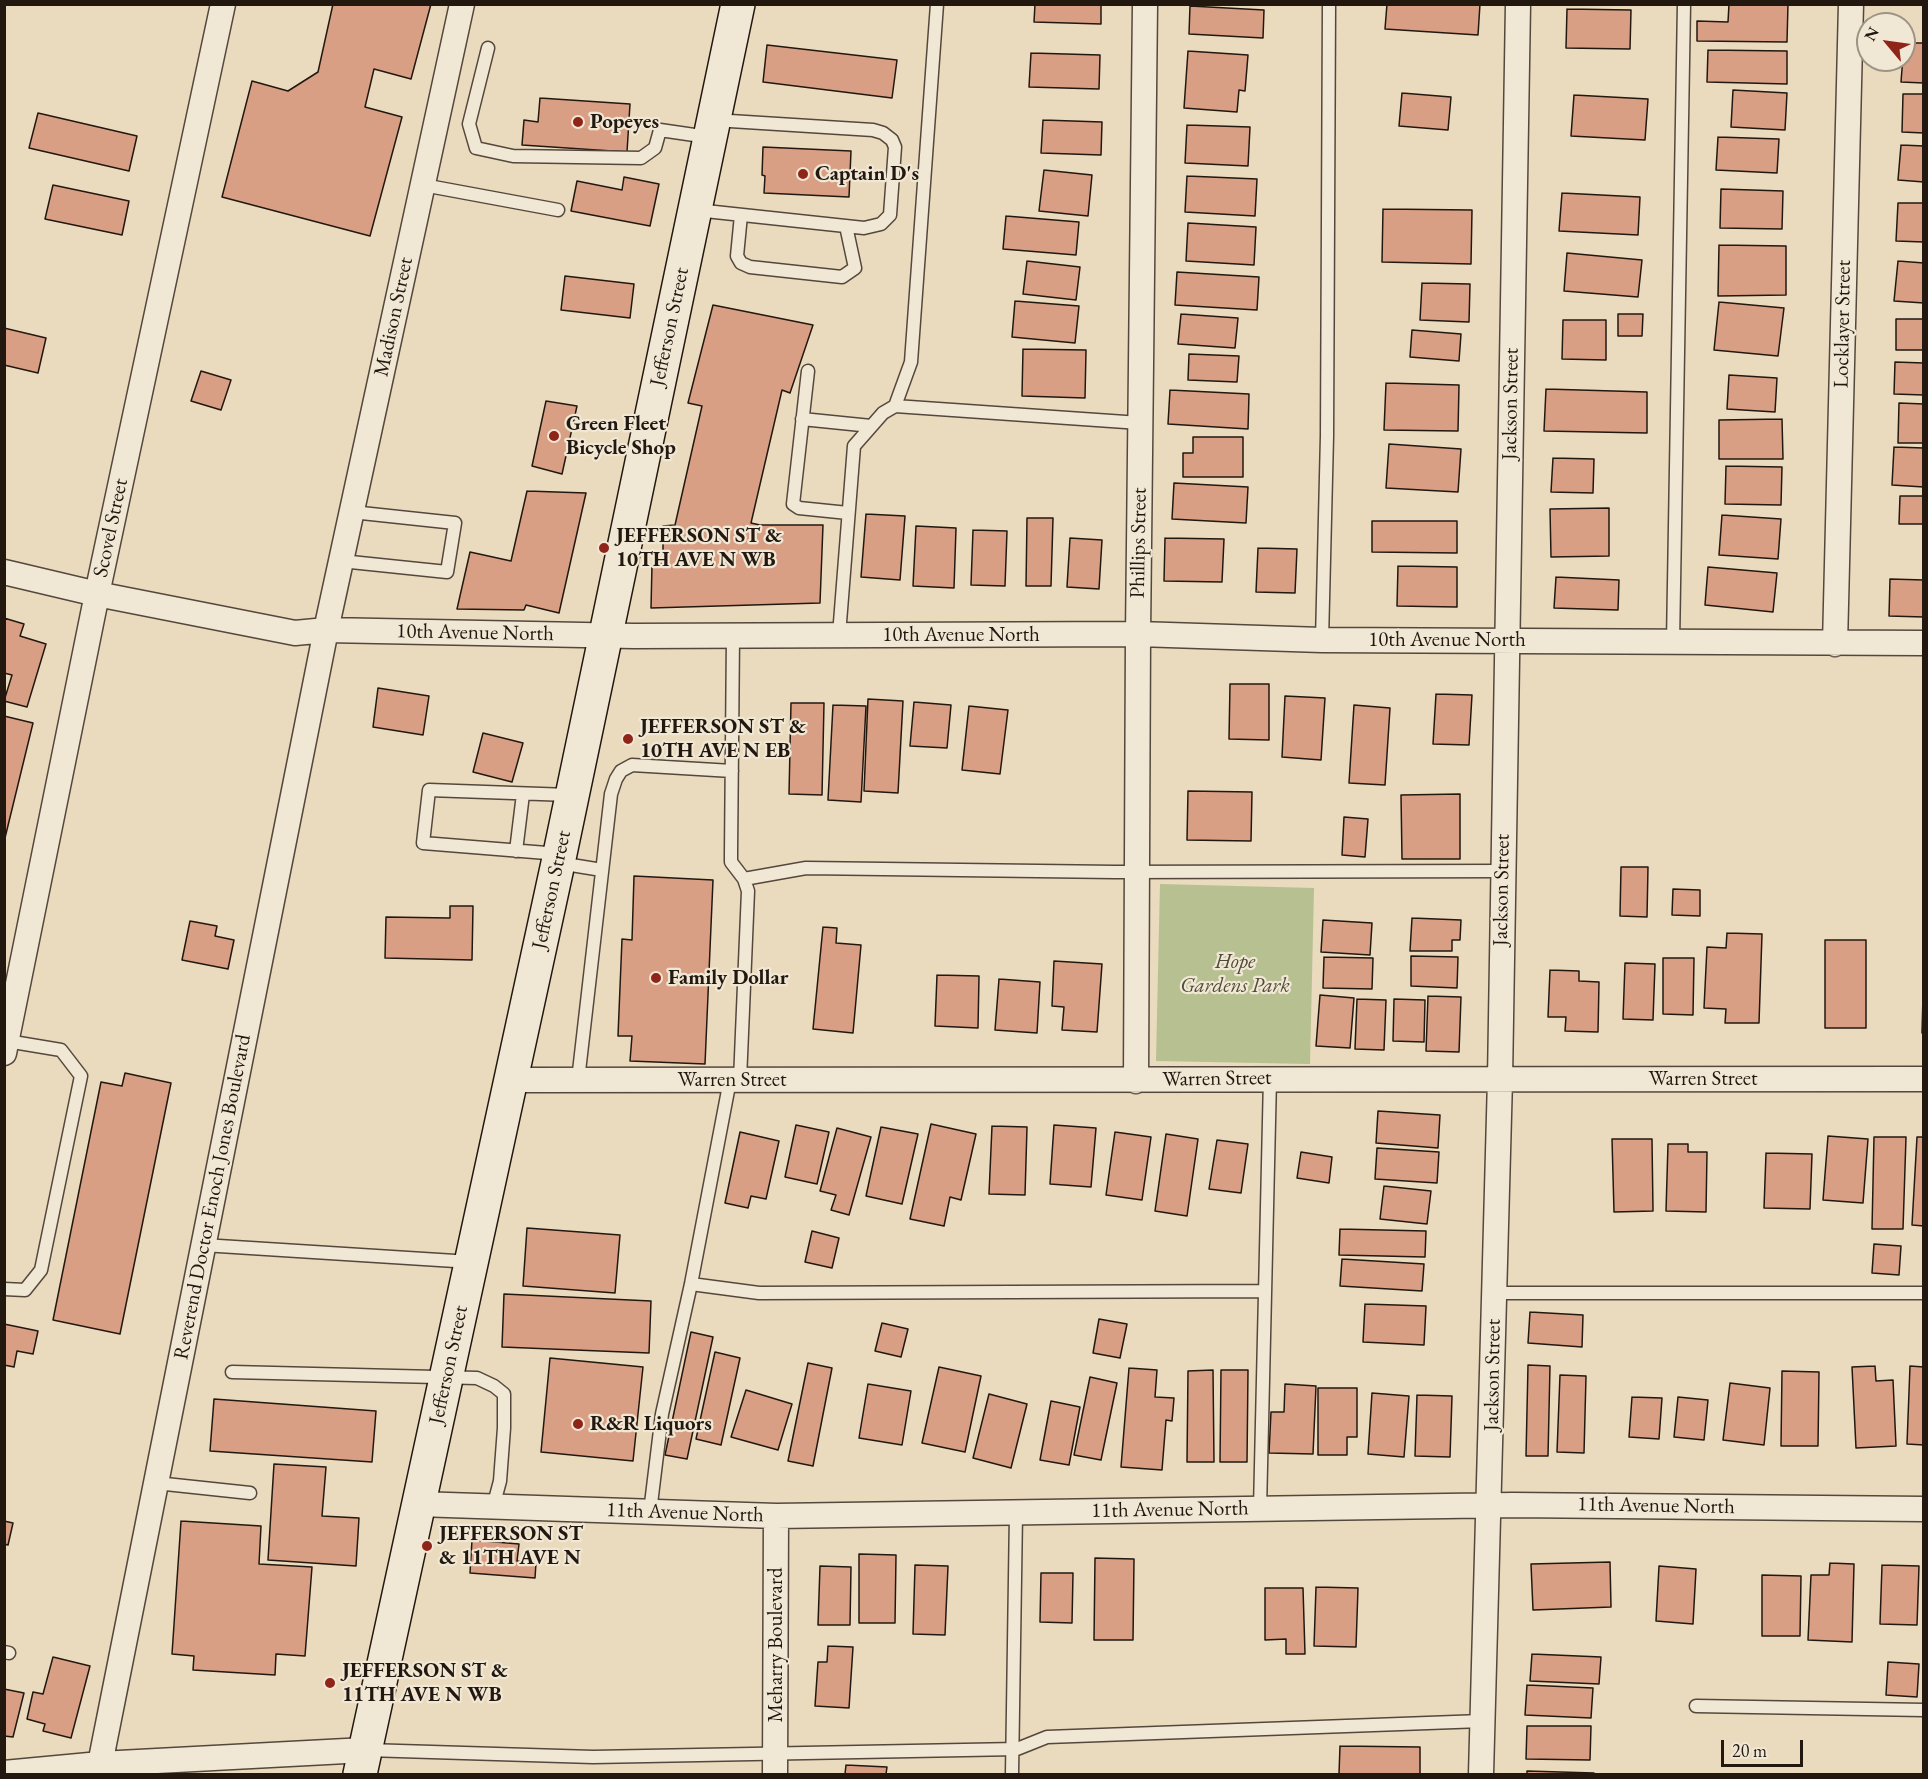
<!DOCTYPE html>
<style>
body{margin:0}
#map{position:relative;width:1928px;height:1779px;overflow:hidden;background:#eadabe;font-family:"EB Garamond",serif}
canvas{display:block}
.frame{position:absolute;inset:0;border:6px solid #221810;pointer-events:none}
.north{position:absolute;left:1856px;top:12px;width:60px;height:60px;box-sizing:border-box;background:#f1e7d5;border:2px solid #9e9486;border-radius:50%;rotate:299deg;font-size:16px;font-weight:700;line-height:24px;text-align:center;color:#221810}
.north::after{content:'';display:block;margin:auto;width:21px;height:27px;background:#8f2418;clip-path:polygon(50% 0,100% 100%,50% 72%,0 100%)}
.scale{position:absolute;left:1721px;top:1740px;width:82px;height:27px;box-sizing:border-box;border:3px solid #221810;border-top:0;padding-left:8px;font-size:18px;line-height:21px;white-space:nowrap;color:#221810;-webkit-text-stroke:4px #f1e7d5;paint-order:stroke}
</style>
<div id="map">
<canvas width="1928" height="1779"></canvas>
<div class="frame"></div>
<div class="north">N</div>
<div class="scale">20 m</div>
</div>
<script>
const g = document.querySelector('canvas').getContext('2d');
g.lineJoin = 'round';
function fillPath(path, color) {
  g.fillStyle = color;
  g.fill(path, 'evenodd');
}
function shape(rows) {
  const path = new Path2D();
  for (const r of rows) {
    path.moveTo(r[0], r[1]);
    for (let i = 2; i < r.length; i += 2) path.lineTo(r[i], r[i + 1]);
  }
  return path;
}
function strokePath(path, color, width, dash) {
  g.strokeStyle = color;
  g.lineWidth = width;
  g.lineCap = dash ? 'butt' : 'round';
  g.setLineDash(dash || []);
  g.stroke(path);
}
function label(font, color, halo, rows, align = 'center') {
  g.font = font + ' "EB Garamond",serif';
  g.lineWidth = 4.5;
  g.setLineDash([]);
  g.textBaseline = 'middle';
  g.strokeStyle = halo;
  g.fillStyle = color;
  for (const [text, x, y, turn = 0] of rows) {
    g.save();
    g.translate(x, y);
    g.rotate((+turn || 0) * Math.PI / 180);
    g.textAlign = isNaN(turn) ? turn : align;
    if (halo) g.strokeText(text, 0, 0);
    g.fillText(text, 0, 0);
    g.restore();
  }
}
fillPath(shape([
 [1160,884,1314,888,1310,1064,1156,1061]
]), '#b7c091');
const building = shape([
 [333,4,431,4,411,79,374,69,365,107,402,117,370,236,222,197,252,81,288,91,318,72,333,4],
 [1035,4,1101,4,1101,24,1034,22,1035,4],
 [1387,4,1480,4,1478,35,1385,29,1387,4],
 [1729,4,1788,4,1787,42,1697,41,1697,21,1728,22,1729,4],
 [1190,6,1264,10,1263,38,1189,34,1190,6],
 [1567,9,1631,10,1630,49,1566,48,1567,9],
 [1904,43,1924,43,1924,83,1901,82,1904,43],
 [767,45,897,60,892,98,763,82,767,45],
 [1708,50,1787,51,1787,84,1707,82,1708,50],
 [1188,51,1248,55,1245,91,1239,90,1237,112,1184,108,1188,51],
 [1031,53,1100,55,1099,89,1029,87,1031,53],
 [1733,90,1787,93,1785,130,1731,127,1733,90],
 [1402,93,1451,97,1448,130,1399,126,1402,93],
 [1903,94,1924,94,1924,133,1902,132,1903,94],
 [1574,95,1648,99,1645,140,1571,136,1574,95],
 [540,98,630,104,627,152,522,145,524,120,538,122,540,98],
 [38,113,137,136,129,171,29,148,38,113],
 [1043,120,1102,122,1101,155,1041,153,1043,120],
 [1187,125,1250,127,1248,166,1185,163,1187,125],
 [1718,137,1779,139,1777,173,1716,170,1718,137],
 [1901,145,1924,146,1924,182,1898,180,1901,145],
 [763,147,851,151,849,197,764,193,765,176,762,175,763,147],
 [1044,170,1092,175,1088,216,1039,211,1044,170],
 [1187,176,1257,179,1255,216,1185,212,1187,176],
 [624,177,659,184,650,226,571,211,577,181,622,190,624,177],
 [53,185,129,201,122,235,45,219,53,185],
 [1721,189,1783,191,1782,229,1720,228,1721,189],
 [1562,193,1640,197,1638,235,1559,231,1562,193],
 [1898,203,1924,203,1924,242,1896,241,1898,203],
 [1383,209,1472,210,1471,264,1382,262,1383,209],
 [1006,216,1079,222,1076,255,1003,249,1006,216],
 [1188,223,1256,227,1254,265,1186,261,1188,223],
 [1719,245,1786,246,1786,295,1718,296,1719,245],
 [1567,253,1642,260,1638,297,1564,291,1567,253],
 [1027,261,1080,267,1076,300,1023,294,1027,261],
 [1898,261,1924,263,1924,303,1894,301,1898,261],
 [1177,272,1259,277,1257,310,1175,305,1177,272],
 [565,276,634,284,630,318,561,310,565,276],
 [1422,283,1470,284,1469,322,1420,320,1422,283],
 [1015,301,1079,306,1075,343,1012,337,1015,301],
 [1719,302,1784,308,1778,356,1714,350,1719,302],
 [713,305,813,325,790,393,782,390,751,523,760,525,823,525,820,603,651,608,652,565,663,563,663,526,675,525,702,406,688,403,713,305],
 [1181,314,1238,318,1235,348,1178,344,1181,314],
 [1618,314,1643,314,1642,336,1618,336,1618,314],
 [1896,319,1924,319,1924,350,1896,350,1896,319],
 [1563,320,1606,320,1606,360,1562,359,1563,320],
 [4,328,46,338,38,373,4,365,4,328],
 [1412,330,1461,334,1459,361,1410,357,1412,330],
 [1023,349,1086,350,1085,398,1022,396,1023,349],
 [1189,354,1239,356,1237,382,1188,380,1189,354],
 [1895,362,1924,363,1924,395,1894,394,1895,362],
 [201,371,231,380,221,410,191,401,201,371],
 [1729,375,1777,378,1775,412,1727,409,1729,375],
 [1386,383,1459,385,1458,431,1384,430,1386,383],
 [1546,389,1647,392,1647,433,1544,431,1546,389],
 [1170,390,1249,394,1248,429,1168,424,1170,390],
 [546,401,577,406,562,474,532,466,546,401],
 [1899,403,1924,404,1924,443,1898,443,1899,403],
 [1782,419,1783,459,1719,459,1719,420,1782,419],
 [1193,437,1243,437,1243,477,1183,477,1183,453,1193,453,1193,437],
 [1389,444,1461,449,1458,492,1386,488,1389,444],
 [1894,447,1924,448,1924,487,1892,485,1894,447],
 [1553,458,1594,459,1593,493,1551,492,1553,458],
 [1726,466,1782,467,1781,505,1725,504,1726,466],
 [1174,483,1248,487,1246,523,1172,519,1174,483],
 [527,491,586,493,559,613,526,605,524,610,457,609,470,552,511,561,527,491],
 [1900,496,1924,496,1924,524,1899,524,1900,496],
 [1609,508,1609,556,1551,557,1550,509,1609,508],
 [866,514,905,516,900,580,861,577,866,514],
 [1722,515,1781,519,1778,559,1719,555,1722,515],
 [1027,518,1053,518,1051,586,1026,586,1027,518],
 [1372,521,1457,521,1457,553,1372,552,1372,521],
 [916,526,956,528,954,588,913,586,916,526],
 [973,530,1007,531,1005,586,971,585,973,530],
 [1070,538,1102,540,1099,589,1067,587,1070,538],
 [1165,538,1224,539,1222,582,1164,581,1165,538],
 [1258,548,1297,549,1295,593,1256,592,1258,548],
 [1398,566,1457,567,1457,607,1397,606,1398,566],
 [1708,567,1777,573,1773,612,1705,605,1708,567],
 [1556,577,1619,580,1618,610,1554,608,1556,577],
 [1890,579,1924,580,1924,617,1889,616,1890,579],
 [4,618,24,624,20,636,46,644,27,707,4,701,12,675,4,673,4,618],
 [1230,684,1269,684,1269,740,1229,739,1230,684],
 [378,688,429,696,423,735,373,727,378,688],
 [1436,694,1472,695,1469,745,1433,744,1436,694],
 [1285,696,1325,698,1321,760,1282,757,1285,696],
 [868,699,903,701,898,793,864,791,868,699],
 [914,702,951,705,947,748,910,746,914,702],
 [791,703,824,703,822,795,789,794,791,703],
 [833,705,866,706,861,802,828,800,833,705],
 [1354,705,1390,708,1385,785,1349,783,1354,705],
 [969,706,1008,710,1000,774,962,770,969,706],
 [4,716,33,723,4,842,4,716],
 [483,733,523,743,512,782,473,772,483,733],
 [1188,791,1252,792,1251,841,1187,840,1188,791],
 [1460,794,1460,859,1402,859,1401,795,1460,794],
 [1344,817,1368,819,1365,857,1342,855,1344,817],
 [1621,867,1648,867,1647,917,1620,916,1621,867],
 [634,876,713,880,705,1064,630,1061,632,1036,618,1036,622,939,632,940,634,876],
 [1673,889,1700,890,1700,916,1672,915,1673,889],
 [450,906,473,906,472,960,385,958,386,917,450,918,450,906],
 [1412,918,1461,920,1460,940,1452,940,1452,951,1410,951,1412,918],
 [1323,920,1372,923,1370,955,1321,952,1323,920],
 [190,921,217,926,215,936,234,940,228,969,182,960,190,921],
 [823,927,837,928,836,943,861,945,853,1033,813,1029,823,927],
 [1727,933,1762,934,1759,1023,1725,1023,1726,1009,1704,1008,1707,947,1726,948,1727,933],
 [1825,940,1866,940,1866,1028,1825,1028,1825,940],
 [1411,956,1458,957,1457,988,1411,986,1411,956],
 [1324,957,1373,958,1372,989,1323,988,1324,957],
 [1663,958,1694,958,1693,1015,1663,1014,1663,958],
 [1054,961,1102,964,1097,1032,1062,1030,1064,1007,1052,1006,1054,961],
 [1625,963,1655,964,1653,1020,1623,1019,1625,963],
 [1550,970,1579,971,1579,981,1599,982,1598,1032,1565,1031,1566,1017,1548,1017,1550,970],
 [937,975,979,976,978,1028,935,1026,937,975],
 [999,979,1040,982,1037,1033,995,1030,999,979],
 [1320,995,1354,998,1350,1048,1316,1046,1320,995],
 [1428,996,1461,997,1459,1052,1426,1051,1428,996],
 [1923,996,1924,996,1924,1033,1922,1033,1923,996],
 [1357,999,1386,1000,1384,1050,1355,1049,1357,999],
 [1394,999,1425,1000,1424,1042,1393,1041,1394,999],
 [125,1073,171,1083,120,1334,53,1320,101,1082,122,1086,125,1073],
 [1378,1111,1440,1115,1438,1148,1376,1143,1378,1111],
 [931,1124,976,1134,961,1200,950,1197,944,1226,910,1219,931,1124],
 [796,1125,829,1132,817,1184,785,1177,796,1125],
 [1054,1125,1096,1128,1091,1187,1050,1184,1054,1125],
 [992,1126,1027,1127,1025,1195,989,1194,992,1126],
 [881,1127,918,1134,902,1204,866,1196,881,1127],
 [837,1128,871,1137,849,1215,831,1210,836,1195,820,1191,837,1128],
 [740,1132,779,1141,766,1199,751,1196,748,1208,725,1203,740,1132],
 [1115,1132,1151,1137,1142,1200,1106,1195,1115,1132],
 [1166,1134,1198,1139,1187,1216,1155,1211,1166,1134],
 [1828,1136,1868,1139,1863,1203,1823,1200,1828,1136],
 [1874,1137,1906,1137,1903,1229,1872,1229,1874,1137],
 [1917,1137,1924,1137,1924,1226,1912,1225,1917,1137],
 [1612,1139,1652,1139,1653,1211,1614,1212,1612,1139],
 [1217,1140,1248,1144,1241,1193,1209,1189,1217,1140],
 [1668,1144,1688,1144,1688,1152,1707,1152,1706,1212,1666,1211,1668,1144],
 [1377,1148,1439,1152,1437,1183,1375,1179,1377,1148],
 [1301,1152,1332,1157,1329,1183,1297,1178,1301,1152],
 [1766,1153,1812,1154,1810,1209,1764,1208,1766,1153],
 [1384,1186,1431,1191,1427,1224,1380,1219,1384,1186],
 [527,1228,620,1235,615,1293,523,1286,527,1228],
 [1340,1229,1426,1231,1425,1257,1339,1255,1340,1229],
 [812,1231,839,1238,832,1268,805,1262,812,1231],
 [1874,1244,1901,1246,1899,1275,1872,1273,1874,1244],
 [1342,1259,1424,1264,1422,1291,1340,1286,1342,1259],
 [504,1294,651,1301,649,1353,502,1347,504,1294],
 [1365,1304,1426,1306,1424,1345,1363,1342,1365,1304],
 [1530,1312,1583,1315,1582,1347,1528,1343,1530,1312],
 [1099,1319,1127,1324,1120,1358,1093,1353,1099,1319],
 [882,1323,908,1329,901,1357,875,1351,882,1323],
 [4,1324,38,1331,33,1354,17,1351,14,1367,4,1365,4,1324],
 [691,1332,713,1337,687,1459,665,1455,691,1332],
 [715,1352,740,1358,721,1445,696,1439,715,1352],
 [550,1358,643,1367,633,1461,541,1452,550,1358],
 [808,1363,832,1368,813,1466,788,1461,808,1363],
 [1528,1365,1550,1366,1548,1456,1526,1456,1528,1365],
 [1875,1366,1876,1381,1893,1380,1896,1446,1856,1448,1852,1367,1875,1366],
 [1910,1366,1924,1367,1924,1445,1907,1444,1910,1366],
 [939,1367,981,1376,965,1452,922,1443,939,1367],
 [1129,1368,1157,1370,1155,1397,1174,1398,1172,1421,1166,1420,1162,1470,1121,1467,1129,1368],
 [1213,1370,1214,1462,1187,1462,1188,1371,1213,1370],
 [1221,1370,1248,1370,1247,1462,1220,1462,1221,1370],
 [1782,1371,1819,1372,1818,1446,1781,1446,1782,1371],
 [1560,1375,1586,1376,1584,1453,1557,1452,1560,1375],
 [1090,1377,1117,1383,1101,1460,1074,1455,1090,1377],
 [1730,1383,1770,1388,1764,1445,1723,1440,1730,1383],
 [868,1384,911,1391,902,1445,859,1438,868,1384],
 [1285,1384,1316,1386,1313,1454,1269,1453,1271,1412,1284,1412,1285,1384],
 [1318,1388,1357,1388,1357,1437,1347,1437,1347,1455,1318,1455,1318,1388],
 [746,1390,792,1404,778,1450,731,1437,746,1390],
 [1372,1393,1409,1396,1404,1457,1368,1454,1372,1393],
 [989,1394,1027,1404,1011,1468,973,1458,989,1394],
 [1417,1395,1452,1396,1450,1457,1415,1456,1417,1395],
 [1632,1397,1662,1398,1659,1439,1629,1437,1632,1397],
 [1678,1397,1708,1400,1704,1440,1674,1437,1678,1397],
 [214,1399,376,1411,372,1462,210,1451,214,1399],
 [1051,1401,1080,1407,1069,1465,1040,1460,1051,1401],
 [274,1464,326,1467,322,1516,359,1518,356,1566,268,1560,274,1464],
 [4,1521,13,1523,8,1545,4,1544,4,1521],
 [181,1521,261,1526,259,1564,312,1567,305,1656,276,1654,275,1675,193,1670,194,1656,172,1654,181,1521],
 [472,1540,519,1544,517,1561,536,1563,535,1578,470,1573,472,1540],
 [859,1554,896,1555,895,1623,859,1623,859,1554],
 [1095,1558,1134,1559,1133,1640,1094,1640,1095,1558],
 [1610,1562,1611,1607,1533,1610,1531,1564,1610,1562],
 [1830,1563,1854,1564,1852,1642,1808,1640,1811,1575,1829,1575,1830,1563],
 [915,1565,948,1566,945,1635,913,1634,915,1565],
 [1882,1565,1919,1566,1917,1625,1880,1624,1882,1565],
 [820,1566,851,1567,850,1625,818,1625,820,1566],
 [1659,1566,1696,1569,1693,1624,1656,1621,1659,1566],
 [1041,1573,1073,1573,1072,1623,1040,1622,1041,1573],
 [1762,1575,1801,1576,1800,1636,1762,1636,1762,1575],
 [1316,1587,1358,1588,1356,1647,1314,1646,1316,1587],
 [1265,1588,1303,1588,1305,1654,1286,1654,1286,1639,1265,1640,1265,1588],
 [828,1646,853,1647,849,1708,815,1706,818,1662,827,1662,828,1646],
 [1532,1654,1601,1657,1599,1684,1530,1681,1532,1654],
 [53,1657,90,1666,71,1738,43,1731,45,1724,27,1719,33,1692,43,1694,53,1657],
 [1888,1662,1919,1664,1917,1697,1886,1695,1888,1662],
 [1527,1685,1593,1688,1591,1718,1525,1715,1527,1685],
 [4,1689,24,1693,13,1737,4,1736,4,1689],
 [1527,1726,1591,1726,1590,1760,1526,1759,1527,1726],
 [1340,1746,1420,1747,1420,1774,1339,1774,1340,1746],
 [846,1765,887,1767,886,1774,845,1774,846,1765],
 [1527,1771,1594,1773,1594,1774,1527,1774,1527,1771]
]);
fillPath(building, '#d99f85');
strokePath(building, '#221810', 1.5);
const service = shape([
 [488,48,469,124,476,148,513,156,641,158,655,148,660,130,708,137],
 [423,185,558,210],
 [696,210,864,228,881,224,890,215,895,147,892,140,883,133,873,130,714,120],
 [741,215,737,256,741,263,750,267,842,277,855,268,846,226],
 [808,371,793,504,799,508,848,513],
 [895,406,1140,423],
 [802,419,871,426],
 [341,561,447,572,455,523,352,512],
 [733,635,731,853,731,862,744,879,748,891,740,1080],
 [839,635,854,446,883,413,895,406,911,362,937,4],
 [1322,640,1327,436,1329,4],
 [1673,642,1684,4],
 [516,851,523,794],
 [559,854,423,843,429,790,569,795],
 [559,863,602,870],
 [744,879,806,868,1115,872,1502,871],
 [578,1080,611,794,616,779,621,771,632,765,732,771],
 [203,1245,471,1262],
 [691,1284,759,1293,1265,1291],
 [4,1289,25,1290,41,1270,81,1076,61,1050,7,1041],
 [1495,1293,1924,1293],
 [232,1372,477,1378,494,1386,504,1394,504,1428,500,1481,493,1507],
 [156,1483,250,1493],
 [1260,1509,1270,1078],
 [650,1512,662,1414,691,1284,730,1080],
 [4,1652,9,1653],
 [1696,1706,1924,1710],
 [367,1750,593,1757,1017,1749,1047,1737,1482,1721],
 [1012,1774,1016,1513]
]);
const minor = shape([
 [4,572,97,594,295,633,326,630,634,636,1138,634,1322,640,1924,643],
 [1835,644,1851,4],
 [4,1053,97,594,223,4],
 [511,1080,1924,1079],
 [1136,1081,1138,634,1145,4],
 [418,1504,776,1516,1513,1505,1924,1509],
 [100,1764,326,630,462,4],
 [4,1773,100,1764,365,1750],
 [775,1774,776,1516],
 [1481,1774,1500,1079,1518,4]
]);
const secondary = shape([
 [360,1774,558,863,738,4]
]);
strokePath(service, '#54483c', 15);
strokePath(minor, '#54483c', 27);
strokePath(secondary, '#221810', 36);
strokePath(service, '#f1e7d5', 12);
strokePath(minor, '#f1e7d5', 24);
strokePath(secondary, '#f1e7d5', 33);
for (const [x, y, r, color] of [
 [578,122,6,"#8f2418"],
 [803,174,6,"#8f2418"],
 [554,436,6,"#8f2418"],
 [604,548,6,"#8f2418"],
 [628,739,6,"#8f2418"],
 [656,978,6,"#8f2418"],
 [578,1424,6,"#8f2418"],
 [427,1546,6,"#8f2418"],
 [330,1683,6,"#8f2418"]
]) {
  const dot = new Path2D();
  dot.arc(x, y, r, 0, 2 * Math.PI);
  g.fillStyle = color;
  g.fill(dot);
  strokePath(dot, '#f1e7d5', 2);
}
label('bold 21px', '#221810', '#f1e7d5', [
 ["Popeyes",590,122],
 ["Captain D's",815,174],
 ["Green Fleet",566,424],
 ["Bicycle Shop",566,448],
 ["JEFFERSON ST &",616,536],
 ["10TH AVE N WB",616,560],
 ["JEFFERSON ST &",640,727],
 ["10TH AVE N EB",640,751],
 ["Family Dollar",668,978],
 ["R&R Liquors",590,1424],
 ["JEFFERSON ST",439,1534],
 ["& 11TH AVE N",439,1558],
 ["JEFFERSON ST &",342,1671],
 ["11TH AVE N WB",342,1695]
], 'left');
label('21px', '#221810', '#f1e7d5', [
 ["Madison Street",394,317,-78],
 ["Locklayer Street",1843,324,-89],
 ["Jefferson Street",670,327,-78],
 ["Jackson Street",1511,404,-89],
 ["Scovel Street",111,528,-78],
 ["Phillips Street",1139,543,-89],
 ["10th Avenue North",475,633,1],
 ["10th Avenue North",961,635],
 ["10th Avenue North",1447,640],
 ["Jefferson Street",552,890,-78],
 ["Jackson Street",1502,890,-89],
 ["Warren Street",1217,1079,-1],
 ["Warren Street",1703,1079],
 ["Warren Street",732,1080],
 ["Reverend Doctor Enoch Jones Boulevard",213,1197,-79],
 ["Jefferson Street",449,1365,-78],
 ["Jackson Street",1493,1375,-89],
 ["11th Avenue North",1656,1506,1],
 ["11th Avenue North",1170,1510,-1],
 ["11th Avenue North",685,1513,2],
 ["Meharry Boulevard",776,1645,-90]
]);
label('italic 21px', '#4f4a37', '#f1e7d5', [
 ["Hope",1235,962],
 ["Gardens Park",1235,986]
]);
</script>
